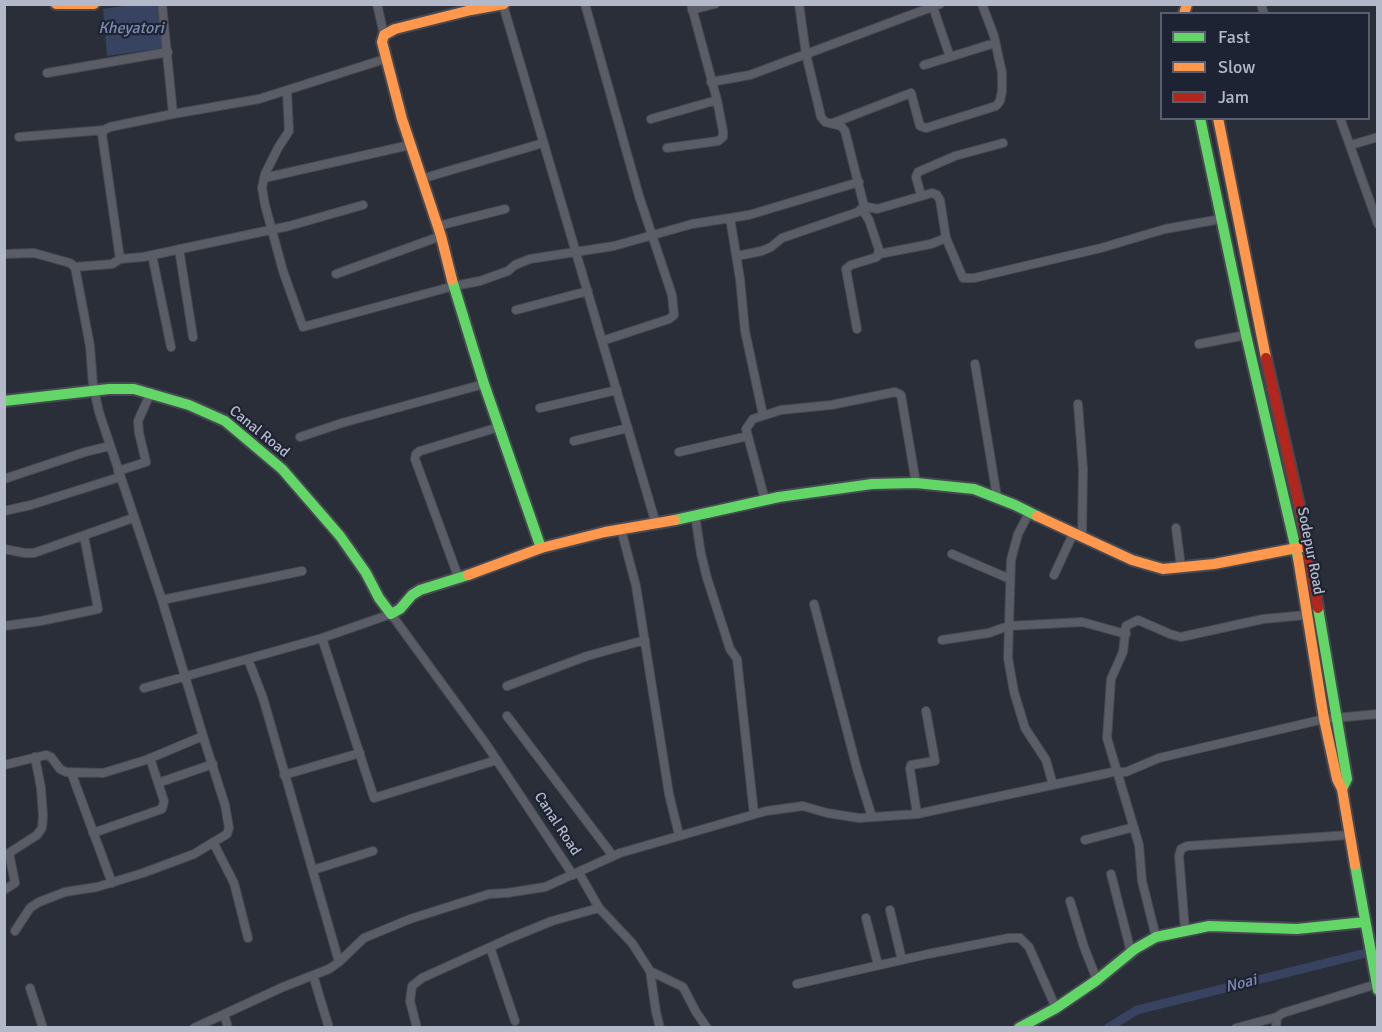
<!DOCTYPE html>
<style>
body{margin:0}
#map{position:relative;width:1382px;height:1032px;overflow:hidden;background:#2a2e38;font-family:Signika,sans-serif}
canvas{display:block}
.frame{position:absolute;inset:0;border:6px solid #b4b9c9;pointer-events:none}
.legend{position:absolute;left:1160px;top:12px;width:210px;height:108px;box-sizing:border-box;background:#1d2333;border:2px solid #595f6f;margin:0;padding:8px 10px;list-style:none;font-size:18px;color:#b4b9c9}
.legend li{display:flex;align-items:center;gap:12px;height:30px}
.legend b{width:30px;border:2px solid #595f6f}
</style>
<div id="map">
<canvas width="1382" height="1032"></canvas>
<div class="frame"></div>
<ul class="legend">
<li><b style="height:8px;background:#63d668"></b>Fast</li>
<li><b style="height:8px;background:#ff974d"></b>Slow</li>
<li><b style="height:8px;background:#b3261e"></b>Jam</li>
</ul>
</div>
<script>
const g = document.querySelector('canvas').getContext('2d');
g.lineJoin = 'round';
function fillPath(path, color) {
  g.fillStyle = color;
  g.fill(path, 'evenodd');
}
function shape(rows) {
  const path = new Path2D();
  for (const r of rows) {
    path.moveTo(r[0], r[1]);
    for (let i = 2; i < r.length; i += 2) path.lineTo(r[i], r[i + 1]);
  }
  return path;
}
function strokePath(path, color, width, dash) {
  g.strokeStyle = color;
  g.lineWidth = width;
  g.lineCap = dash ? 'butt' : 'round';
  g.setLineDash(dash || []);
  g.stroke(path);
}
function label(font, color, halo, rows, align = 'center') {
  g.font = font + ' Signika,sans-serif';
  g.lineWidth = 4.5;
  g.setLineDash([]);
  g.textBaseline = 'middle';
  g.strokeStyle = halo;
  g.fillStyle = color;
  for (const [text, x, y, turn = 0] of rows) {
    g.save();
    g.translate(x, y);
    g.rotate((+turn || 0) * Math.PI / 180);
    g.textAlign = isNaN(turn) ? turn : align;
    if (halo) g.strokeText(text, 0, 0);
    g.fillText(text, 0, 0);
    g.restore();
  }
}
fillPath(shape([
 [131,5,157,5,163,48,107,56,103,9]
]), '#374361');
strokePath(shape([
 [1108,1028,1137,1010,1378,950]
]), '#374361', 9);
const street = shape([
 [377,4,384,35],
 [585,4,639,196,672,295,674,315,669,319,602,341],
 [1261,4,1264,14],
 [503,5,656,524],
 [933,7,950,57],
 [692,10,715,4],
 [924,65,995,43],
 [47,73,168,52],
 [711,82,750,75,940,4],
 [287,91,289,131,278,148,265,174,262,188,265,205,283,271,303,327,454,286,480,281,508,271,515,265,530,259,614,246,692,224,749,215,859,182],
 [173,114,259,99,385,59],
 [1340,118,1378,224],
 [651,119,717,100],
 [833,123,911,93,920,126,926,128,996,106,1000,101,1002,91,1002,73,994,36,982,4],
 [19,137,104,130],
 [1351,145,1378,137],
 [667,148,718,141,723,137,723,131,717,100,691,4],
 [264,178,410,145],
 [421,179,543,143],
 [921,195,916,177,918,172,955,156,1003,143],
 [864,206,877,209,932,193,937,195,940,200,946,238,931,244,879,254],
 [730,218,740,279,745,331,763,415],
 [438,226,505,209],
 [946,238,963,278,974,278,1101,248,1165,229,1221,219],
 [179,249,193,337],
 [4,254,34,253,70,263,75,267,90,346,93,385,99,412,162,600,203,736,146,760,103,773,66,772,60,769,51,757,46,755,4,765],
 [152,255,171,347],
 [737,256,762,251,771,247,782,238,858,212,864,206,845,131,841,126,825,122,821,117,806,54,799,4],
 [120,259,143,257,289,226,363,205],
 [75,267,112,264,120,259,102,134,104,130,110,127,173,114,162,4],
 [336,274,441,236],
 [516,310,588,291],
 [857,329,846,269,851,265,877,257,879,250,869,220,862,209],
 [1199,344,1246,335],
 [975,364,997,497],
 [1078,404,1083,469,1082,536],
 [540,408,617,390],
 [300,437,342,423,484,384],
 [574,441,628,428],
 [679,452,748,436],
 [118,471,146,462,139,433,138,421,151,392],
 [4,479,85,452,110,446],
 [765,500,746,429,753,419,781,410,831,405,895,392,901,395,916,483],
 [4,511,31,505,120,477],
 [1029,513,1018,534,1011,560,1008,658,1014,692,1025,728,1046,760,1053,785],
 [695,515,701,554,707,578,730,649,737,659,754,814],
 [1176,528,1181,567],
 [621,529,636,586,669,794,679,835],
 [4,549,25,553,34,553,133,518],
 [952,554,1010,579],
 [1054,575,1074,532],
 [459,579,415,459,416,454,420,451,499,427],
 [162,600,302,571],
 [814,604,857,769,872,817],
 [4,626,41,621,98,609,84,536],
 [322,638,374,798,497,760],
 [942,640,989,633,1008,626,1082,622,1126,634],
 [248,659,263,698,339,962],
 [507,686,587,656,645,640],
 [144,688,322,638,391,614,486,744,573,875],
 [507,716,613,856],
 [71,772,112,883],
 [284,775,360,753],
 [158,783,213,764],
 [917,814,910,769,911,765,935,761,926,711],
 [93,833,162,809,164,801,150,758],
 [1085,840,1134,827],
 [213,842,234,883,248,938],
 [313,870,373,851],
 [579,873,599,908,632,943,650,971,683,987,696,1012,707,1028],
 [1111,874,1131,952],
 [4,890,15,883,9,853,37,835,42,828,43,816,41,788,35,757],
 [1070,901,1084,947,1097,980],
 [890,910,902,960],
 [866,918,878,965],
 [1185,930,1179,856,1181,849,1187,846,1349,835],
 [15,931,30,908,39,902,65,892,97,887,143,873,194,854,227,834,229,828,225,805,203,736],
 [1156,937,1142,881,1139,845,1107,738,1111,679,1123,652,1126,626,1138,620,1170,634,1181,637,1263,619,1307,615],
 [490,947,515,1021],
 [650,971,656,1012,660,1028],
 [313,975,329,1028],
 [797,984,928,954,1009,938,1020,938,1029,947,1056,1008],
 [30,988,43,1028],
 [224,1014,228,1028],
 [194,1028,283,987,329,969,339,962,364,938,410,919,489,894,507,893,545,887,620,853,766,811,803,806,827,813,859,818,917,814,1113,772,1126,772,1159,758,1324,719,1378,714],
 [417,1028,410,1001,412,986,422,978,508,939,552,921,599,908],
 [1236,1028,1277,1017],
 [1276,1028,1277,1017,1283,1013,1377,984]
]);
const fast = shape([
 [1200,118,1246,335,1298,558],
 [452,280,484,384,541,548],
 [4,401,109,389,134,389,189,405,225,421,282,469,340,536,366,573,379,598,391,614,400,609,412,595,420,590,468,575],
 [675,520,779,497,872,484,916,483,974,489,1015,505,1037,516],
 [1318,608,1347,779,1342,789],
 [1355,865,1378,990],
 [1019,1028,1056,1008,1097,980,1135,949,1156,937,1209,926,1297,929,1365,922]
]);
const slow = shape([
 [56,4,94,4],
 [1184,14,1187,4],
 [1218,118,1266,358],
 [452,280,441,236,402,119,382,42,384,35,395,29,471,10,504,4],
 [1037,516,1132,560,1163,569,1214,564,1302,547],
 [1298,558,1324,719,1337,779,1342,789,1355,865],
 [468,575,541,548,605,532,675,520]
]);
const jam = shape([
 [1266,358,1303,523,1318,608]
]);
strokePath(street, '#464951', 10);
strokePath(fast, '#464951', 14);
strokePath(slow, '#464951', 14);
strokePath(jam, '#464951', 14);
strokePath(street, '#5a5d66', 8);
strokePath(fast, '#63d668', 10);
strokePath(slow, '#ff974d', 10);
strokePath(jam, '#b3261e', 10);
label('15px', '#b4b9c9', '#1d2333', [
 ["Canal Road",259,432,39],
 ["Sodepur Road",1310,551,79],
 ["Canal Road",557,824,57]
]);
label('italic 16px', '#7c8cb1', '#1d2333', [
 ["Kheyatori",131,29],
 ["Noai",1241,984,-14]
]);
</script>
